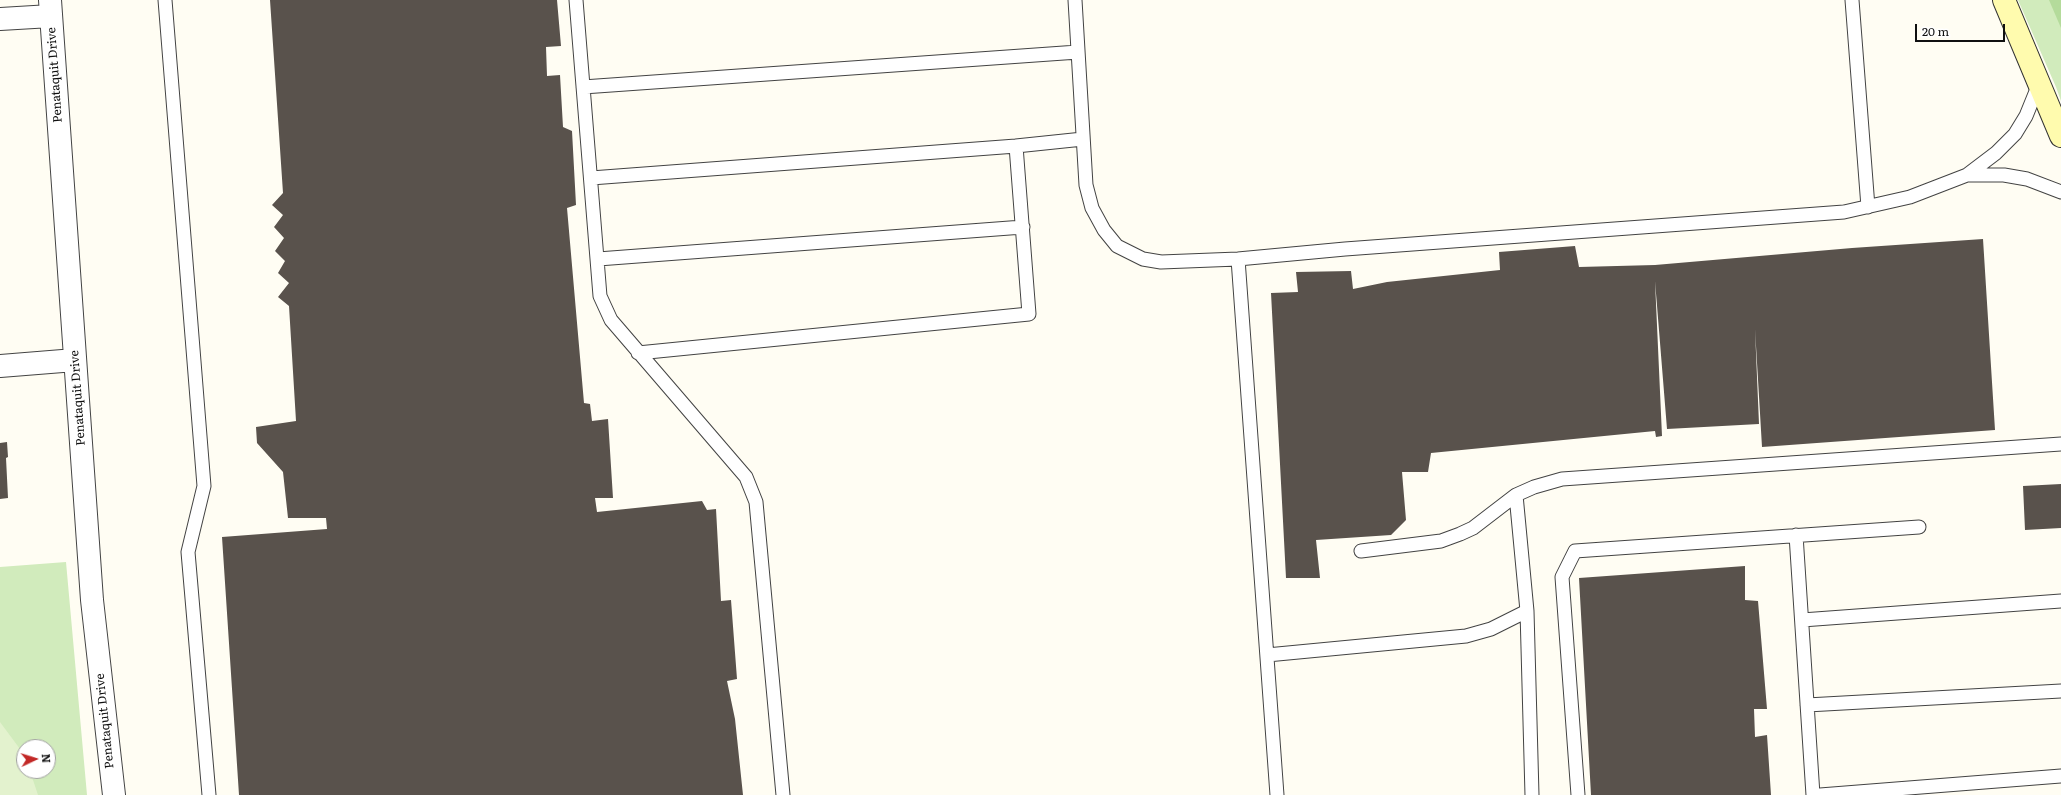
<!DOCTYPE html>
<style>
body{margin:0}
#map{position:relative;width:2061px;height:795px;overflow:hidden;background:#fffdf3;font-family:Literata,serif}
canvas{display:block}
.north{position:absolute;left:16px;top:739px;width:40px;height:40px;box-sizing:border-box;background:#fff;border:1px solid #9f9f9f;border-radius:50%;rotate:86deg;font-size:11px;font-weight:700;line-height:16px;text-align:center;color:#101010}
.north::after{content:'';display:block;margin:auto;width:14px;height:18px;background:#c22826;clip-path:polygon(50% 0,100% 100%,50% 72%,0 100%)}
.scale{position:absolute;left:1915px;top:24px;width:90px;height:18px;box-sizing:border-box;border:2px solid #101010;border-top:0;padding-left:5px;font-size:12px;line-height:14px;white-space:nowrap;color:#101010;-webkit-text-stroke:3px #fff;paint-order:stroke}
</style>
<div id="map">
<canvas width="2061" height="795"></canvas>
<div class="north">N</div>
<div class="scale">20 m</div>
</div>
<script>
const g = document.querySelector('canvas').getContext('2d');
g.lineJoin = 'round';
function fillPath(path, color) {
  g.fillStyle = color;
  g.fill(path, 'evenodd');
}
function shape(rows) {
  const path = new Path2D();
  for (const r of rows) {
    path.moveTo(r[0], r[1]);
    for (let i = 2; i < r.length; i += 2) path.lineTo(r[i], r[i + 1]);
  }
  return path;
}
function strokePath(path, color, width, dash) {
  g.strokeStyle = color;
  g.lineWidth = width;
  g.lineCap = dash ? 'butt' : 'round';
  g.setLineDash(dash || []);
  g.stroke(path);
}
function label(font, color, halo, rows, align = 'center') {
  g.font = font + ' Literata,serif';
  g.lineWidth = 4;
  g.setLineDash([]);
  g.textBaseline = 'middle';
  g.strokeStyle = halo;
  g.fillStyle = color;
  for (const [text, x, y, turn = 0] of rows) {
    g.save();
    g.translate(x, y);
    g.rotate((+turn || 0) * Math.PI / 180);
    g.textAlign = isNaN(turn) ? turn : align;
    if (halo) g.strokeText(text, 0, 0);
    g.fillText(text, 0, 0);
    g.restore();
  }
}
fillPath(shape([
 [2018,0,2061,0,2061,101,2056,87],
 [66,562,87,795,0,795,0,567],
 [24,747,48,747,48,771,24,771]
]), '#d1ebbc');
fillPath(shape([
 [2049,0,2061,0,2061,28]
]), '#b4db9b');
fillPath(shape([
 [0,722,23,753,24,771,30,771,38,795,0,795]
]), '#e3f2ce');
fillPath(shape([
 [270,0,557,0,561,46,546,47,547,76,560,75,563,127,572,131,576,205,567,208,584,403,590,404,592,421,608,419,613,498,595,498,597,512,702,501,707,510,716,509,721,601,731,600,737,679,727,681,735,719,743,795,239,795,222,537,327,529,326,518,288,518,283,472,257,443,256,427,296,421,289,306,278,297,289,283,278,273,285,261,275,251,284,238,274,227,283,215,272,205,283,193],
 [1983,239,1995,430,1762,447,1755,329,1759,424,1667,429,1655,281,1662,436,1656,437,1655,431,1431,453,1428,472,1402,472,1406,520,1391,535,1316,540,1320,578,1286,578,1271,293,1298,292,1296,272,1351,271,1353,289,1387,282,1500,270,1499,252,1575,246,1579,267,1655,265,1852,248],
 [7,442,8,457,6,458,8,498,0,499,0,443],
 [2061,484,2061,528,2025,530,2023,486],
 [1745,566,1745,600,1758,601,1767,709,1754,709,1755,737,1767,735,1771,795,1591,795,1579,578]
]), '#59524c');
const lane = shape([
 [165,0,204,486,188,552,209,795],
 [576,0,600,296,611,320,746,477,756,502,783,795],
 [1075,0,1086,185,1092,208,1104,230,1117,246,1143,259,1161,262,1238,259,1345,249,1844,212,1910,197,1967,175,1996,153,2015,134,2026,116,2039,84],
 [1852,0,1868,207],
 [583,87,1078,52],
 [1016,146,1083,139],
 [1967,175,2004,175,2027,179,2061,192],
 [591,178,1016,146,1029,314,638,353],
 [598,259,1023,227],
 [1238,259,1277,795],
 [1516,495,1534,487,1562,479,2061,444],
 [1796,535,1813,795],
 [1527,611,1532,795],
 [1802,620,2061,601],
 [1267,655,1466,636,1491,629,1527,611,1516,495,1473,528,1460,534,1441,541,1361,551],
 [1807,705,2061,691],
 [1578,795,1562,577,1575,551,1919,527],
 [1820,795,2061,776]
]);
const street = shape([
 [50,0,92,600,114,795],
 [0,19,51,16],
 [0,366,75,360]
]);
const secondary = shape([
 [2004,0,2061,136]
]);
strokePath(lane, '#434343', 15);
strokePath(street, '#434343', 24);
strokePath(secondary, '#323232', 24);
strokePath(lane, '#fff', 13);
strokePath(street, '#fff', 22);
strokePath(secondary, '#fffbae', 22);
label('12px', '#101010', '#fff', [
 ["Penataquit Drive",55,75,-94],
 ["Penataquit Drive",78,398,-94],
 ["Penataquit Drive",105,721,-96]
]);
</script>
